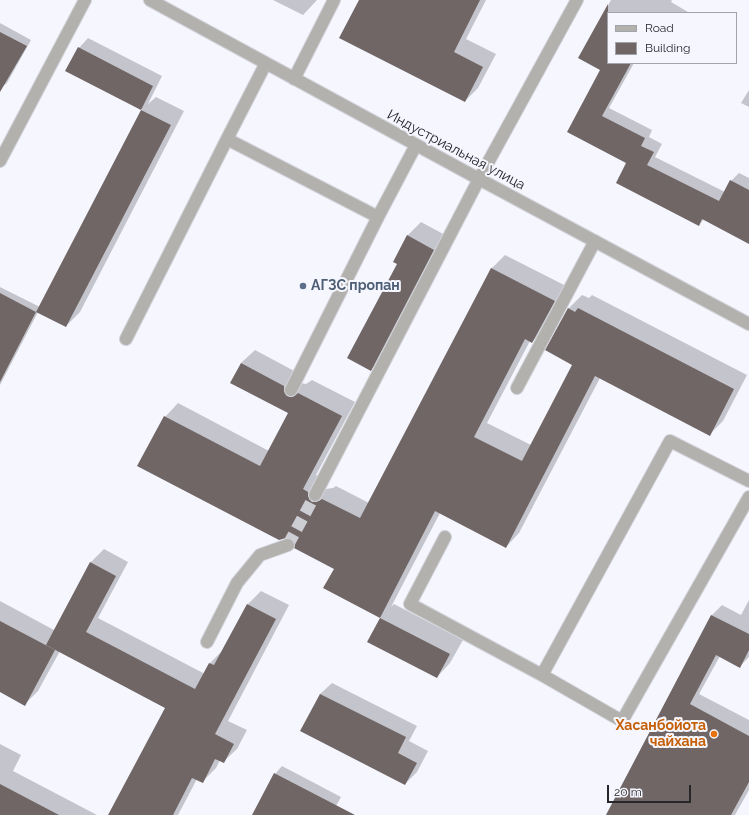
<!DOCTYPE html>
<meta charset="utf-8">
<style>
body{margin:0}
#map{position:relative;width:749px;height:815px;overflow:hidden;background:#f6f6ff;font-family:Raleway,sans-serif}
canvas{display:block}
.legend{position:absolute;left:607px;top:12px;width:130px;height:52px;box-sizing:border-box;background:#f6f6ff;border:1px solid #a3a3aa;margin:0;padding:5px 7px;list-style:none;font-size:12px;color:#27272a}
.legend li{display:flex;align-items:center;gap:8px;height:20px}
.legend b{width:20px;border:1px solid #a3a3aa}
.scale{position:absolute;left:607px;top:785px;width:84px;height:18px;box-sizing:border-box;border:2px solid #27272a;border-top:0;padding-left:5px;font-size:12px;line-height:14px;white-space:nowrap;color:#27272a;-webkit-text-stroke:3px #f6f6ff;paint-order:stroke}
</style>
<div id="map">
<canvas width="749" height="815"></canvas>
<ul class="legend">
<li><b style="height:5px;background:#b2b1ad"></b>Road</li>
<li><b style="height:11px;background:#6f6665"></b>Building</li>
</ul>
<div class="scale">20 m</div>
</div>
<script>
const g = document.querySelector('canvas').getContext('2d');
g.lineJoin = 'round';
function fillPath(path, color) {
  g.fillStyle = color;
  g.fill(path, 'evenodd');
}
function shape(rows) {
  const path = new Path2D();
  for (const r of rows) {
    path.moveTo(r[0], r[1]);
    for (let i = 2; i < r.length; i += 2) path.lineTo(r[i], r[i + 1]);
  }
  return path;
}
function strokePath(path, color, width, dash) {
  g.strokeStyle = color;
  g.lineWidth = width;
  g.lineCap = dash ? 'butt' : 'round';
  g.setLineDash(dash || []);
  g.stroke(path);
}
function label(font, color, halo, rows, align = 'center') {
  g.font = font + ' Raleway,sans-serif';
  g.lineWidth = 4;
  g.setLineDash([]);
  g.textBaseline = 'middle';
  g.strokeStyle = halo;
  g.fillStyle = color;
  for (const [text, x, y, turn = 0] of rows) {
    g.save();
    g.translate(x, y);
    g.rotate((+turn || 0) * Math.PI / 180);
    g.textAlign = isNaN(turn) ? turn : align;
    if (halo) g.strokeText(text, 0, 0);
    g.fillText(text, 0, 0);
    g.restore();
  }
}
fillPath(shape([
 [273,0,317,0,303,15],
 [360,0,486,0,466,39,496,54,478,88,465,101],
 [611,0,672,0,671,2,688,12,608,13,608,63,634,63,609,108,652,130,649,137,662,144,655,157,725,192,731,181,739,173,749,178,749,243,704,219,699,225,628,162,568,132,601,70,579,58],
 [0,23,31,40,7,83,1,88,0,88],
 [88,38,162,76,148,104,156,97,184,111,80,312,66,326,38,312,0,385,0,287,40,307,142,109,67,71,79,48],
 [749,90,749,107,741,103],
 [421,222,447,236,385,356,371,370,398,264,407,236],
 [505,255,568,287,546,329,532,342,530,341,487,423,531,445,574,364,547,350,569,308,582,295,589,298,592,295,747,375,723,421,710,434,600,378,519,533,506,547,440,513,391,607,394,604,463,640,450,663,437,677,368,642,381,617,325,588,335,568,296,543,293,538,165,417,178,403,269,451,289,413,241,363,255,350,298,373,301,383,306,384,312,380,355,402,316,475,322,478,322,485,326,489,333,488,336,486,369,503,492,268],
 [104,549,128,562,98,618,205,674,210,663,224,649,248,604,261,591,289,605,228,721,247,730,237,749,223,762,220,760,216,768,202,782,197,779,178,815,110,815,167,707,60,651,38,691,25,704,0,691,0,601,54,630,90,563],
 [749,600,749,657,739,667,720,656,699,694,749,720,749,790,735,815,606,815,712,615,722,605,741,615],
 [332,683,417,726,409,741,428,751,417,772,405,784,302,730,320,694],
 [0,744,21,755,13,771,97,815,0,815],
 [282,766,341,797,331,815,267,815,275,774]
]), '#0003');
fillPath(shape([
 [359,0,480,0,454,52,483,67,465,102,339,38],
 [608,4,608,63,631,63,602,116,645,138,641,146,654,152,647,165,719,201,730,180,749,190,749,244,702,219,699,226,616,183,626,163,567,132,600,70,578,58],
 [0,32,27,46,0,92],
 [78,47,153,86,141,110,65,71],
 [141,110,171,125,66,327,36,312],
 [407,235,434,250,371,371,347,358,397,264,393,262],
 [491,268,555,301,532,343,525,339,474,437,522,461,572,365,545,350,568,308,575,312,578,308,734,389,710,436,595,376,506,548,435,511,380,618,323,588,334,569,294,548,295,543,293,539,286,538,279,540,137,466,164,416,260,466,288,413,230,383,241,363,284,386,284,391,287,396,292,397,298,393,342,416,303,489,308,492,309,499,312,502,319,501,322,499,360,518],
 [0,293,36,312,0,382],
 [90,562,116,576,86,632,195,689,209,663,214,665,247,604,276,619,215,734,234,744,224,763,215,759,203,783,192,778,173,815,108,815,165,708,46,645],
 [711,615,749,634,749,650,740,668,716,655,690,704,749,736,749,782,731,815,606,815],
 [380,618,450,654,437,678,367,642],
 [0,621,55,650,25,706,0,692],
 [320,694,406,737,398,753,417,763,405,785,300,731],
 [274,773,355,815,252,815],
 [0,784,59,815,0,815]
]), '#6f6665');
strokePath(shape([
 [288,545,315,495]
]), '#cdcdd4', 12, [12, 6]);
const minor = shape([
 [150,0,479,179,749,324],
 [266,63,227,139,378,217,416,145],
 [294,79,334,0],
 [0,161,85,0],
 [126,339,227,139],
 [517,388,595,241],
 [291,390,378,217],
 [315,495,479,179,577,0],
 [445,537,410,604,542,675,670,441,749,481],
 [207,642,237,583,260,555,288,545],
 [542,675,622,721,749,497]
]);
strokePath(minor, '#d1d1d9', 14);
strokePath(minor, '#b2b1ad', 12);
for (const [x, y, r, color] of [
 [303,286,4,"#5c6f8a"],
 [714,734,4,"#e8710a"]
]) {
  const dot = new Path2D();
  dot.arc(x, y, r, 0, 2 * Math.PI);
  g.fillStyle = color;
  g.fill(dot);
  strokePath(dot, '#f6f6ff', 1.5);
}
label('14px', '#27272a', '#f6f6ff', [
 ["Индустриальная улица",456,150,28]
]);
label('bold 14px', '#4e5e75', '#f6f6ff', [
 ["АГЗС пропан",311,286]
], 'left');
label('bold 14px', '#c56008', '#f6f6ff', [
 ["Хасанбойота",706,726],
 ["чайхана",706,742]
], 'right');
</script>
